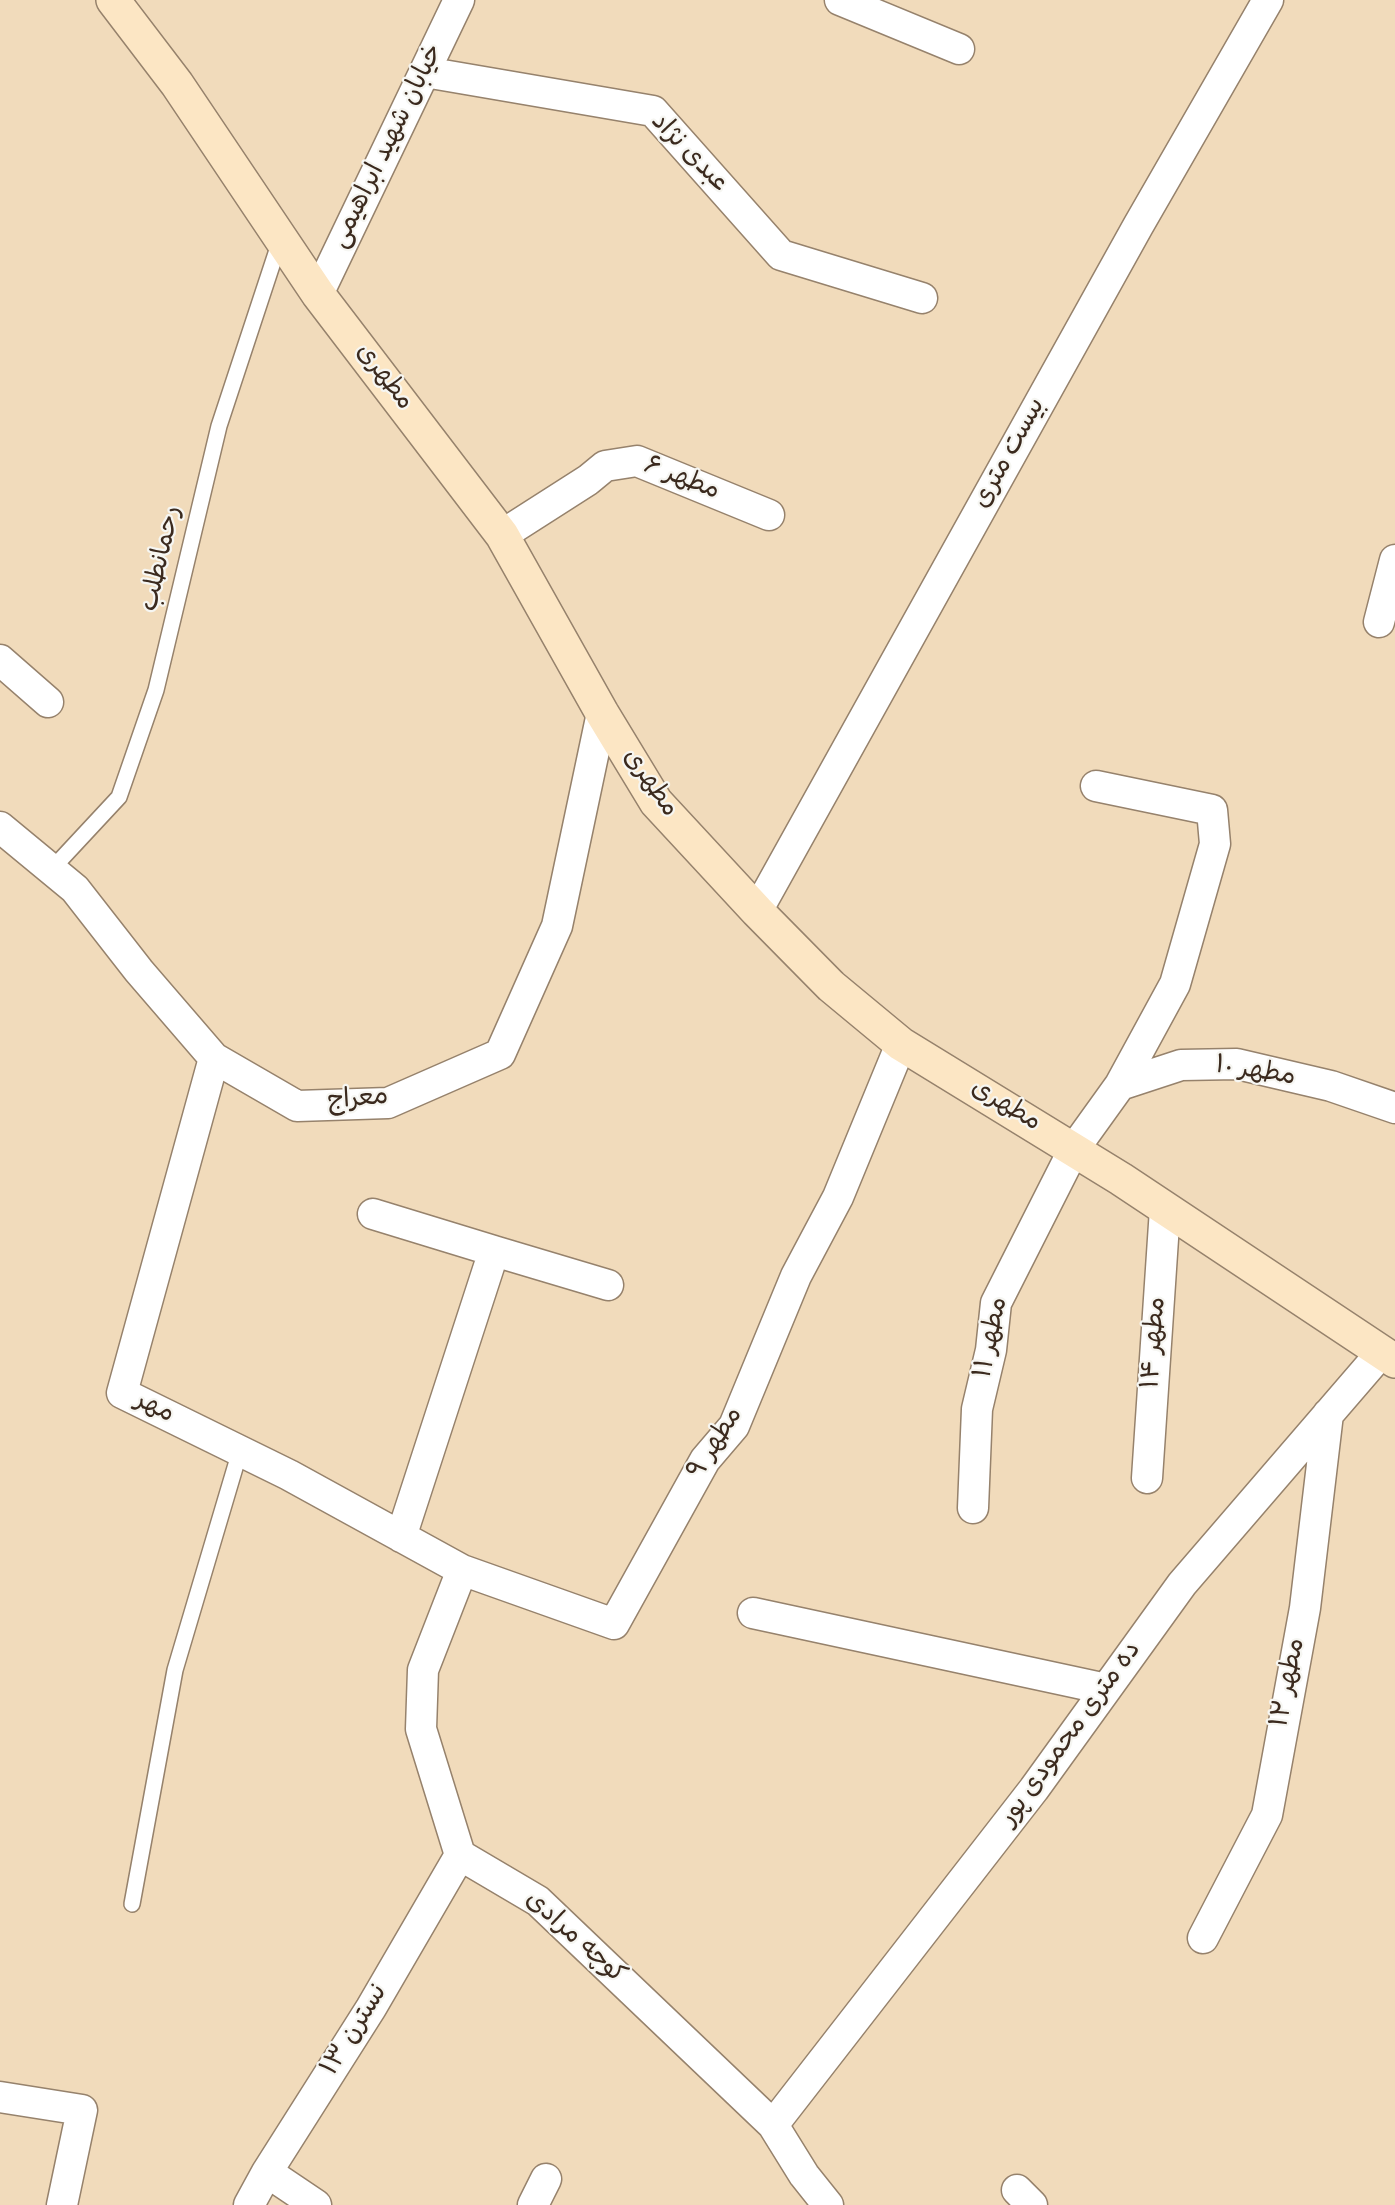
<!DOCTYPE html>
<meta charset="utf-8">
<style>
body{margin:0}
canvas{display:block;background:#f1dbbb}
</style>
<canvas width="1395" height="2205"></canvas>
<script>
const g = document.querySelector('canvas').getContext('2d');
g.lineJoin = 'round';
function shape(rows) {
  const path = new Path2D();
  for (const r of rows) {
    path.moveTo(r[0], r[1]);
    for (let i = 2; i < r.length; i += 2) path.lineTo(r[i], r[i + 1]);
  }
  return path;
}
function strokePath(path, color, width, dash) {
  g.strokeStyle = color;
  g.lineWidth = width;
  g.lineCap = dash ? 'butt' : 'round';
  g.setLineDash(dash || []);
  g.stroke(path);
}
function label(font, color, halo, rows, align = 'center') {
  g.font = font + ' "Indie Flower","Playpen Sans Arabic",sans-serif';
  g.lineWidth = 4.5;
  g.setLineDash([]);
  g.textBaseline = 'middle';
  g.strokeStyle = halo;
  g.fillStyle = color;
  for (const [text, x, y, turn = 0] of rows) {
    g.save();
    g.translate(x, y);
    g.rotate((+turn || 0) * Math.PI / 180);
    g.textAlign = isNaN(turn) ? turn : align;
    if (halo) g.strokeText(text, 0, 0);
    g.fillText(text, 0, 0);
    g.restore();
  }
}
const lane = shape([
 [52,869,119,797,156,690,219,426,280,241],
 [132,1904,175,1670,240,1451]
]);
const street = shape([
 [840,0,959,49],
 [425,72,653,111,781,255,922,298],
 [318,294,459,0],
 [502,535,588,480,605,466,637,461,769,515],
 [1379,622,1395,560],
 [0,660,48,702],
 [1096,786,1212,810,1215,844,1175,984,1120,1085],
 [0,827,75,889,139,971,214,1058,297,1106,388,1103,500,1054,557,926,602,713],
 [757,911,1138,226,1268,0],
 [214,1058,122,1393,289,1475,462,1570,614,1624,705,1460,734,1426,796,1276,838,1197,901,1044],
 [373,1214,494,1251],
 [1147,1478,1165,1209],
 [973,1508,977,1409,991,1350,996,1303,1074,1149,1120,1085,1181,1065,1237,1064,1331,1086,1395,1108],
 [401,1537,494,1251,608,1285],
 [462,1570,423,1670,421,1729,460,1855,538,1901,773,2125,804,2175,828,2205],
 [753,1613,1106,1689],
 [1203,1938,1267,1815,1305,1608,1328,1414],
 [0,2097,82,2110,62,2205],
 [773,2125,1034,1789,1182,1584,1381,1353],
 [267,2172,316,2205],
 [1017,2190,1032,2205],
 [249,2205,267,2172,371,2008,460,1855],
 [533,2205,546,2179]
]);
const secondary = shape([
 [113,0,177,84,318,294,502,535,602,713,656,802,757,911,831,986,901,1044,1121,1179,1395,1361]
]);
strokePath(lane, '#96826c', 18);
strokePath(street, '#96826c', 33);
strokePath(secondary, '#96826c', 36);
strokePath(lane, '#fff', 15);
strokePath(street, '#fff', 30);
strokePath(secondary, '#fce6c4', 33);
label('26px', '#3b2a1e', '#f6f6f2', [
 ["خیابان شهید ابراهیمی",389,147,-64],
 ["عبدی نژاد",688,154,46],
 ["مطهری",383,378,52],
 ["بیست متری",1011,454,-61],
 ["مطهر ۶",681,480,21],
 ["رحمانطلب",163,559,-77],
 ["مطهری",649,784,55],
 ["مطهر ۱۰",1255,1073,9],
 ["معراج",358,1101,-5],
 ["مطهری",1005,1107,31],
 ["مطهر ۱۱",993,1338,-78],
 ["مطهر ۱۴",1156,1343,-86],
 ["مهر",154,1409,26],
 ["مطهر ۹",717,1444,-58],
 ["مطهر ۱۲",1290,1683,-79],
 ["ده متری محمودی پور",1072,1735,-54],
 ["کوچه مرادی",574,1939,42],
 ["نسترن ۱۳",356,2031,-58]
]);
</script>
